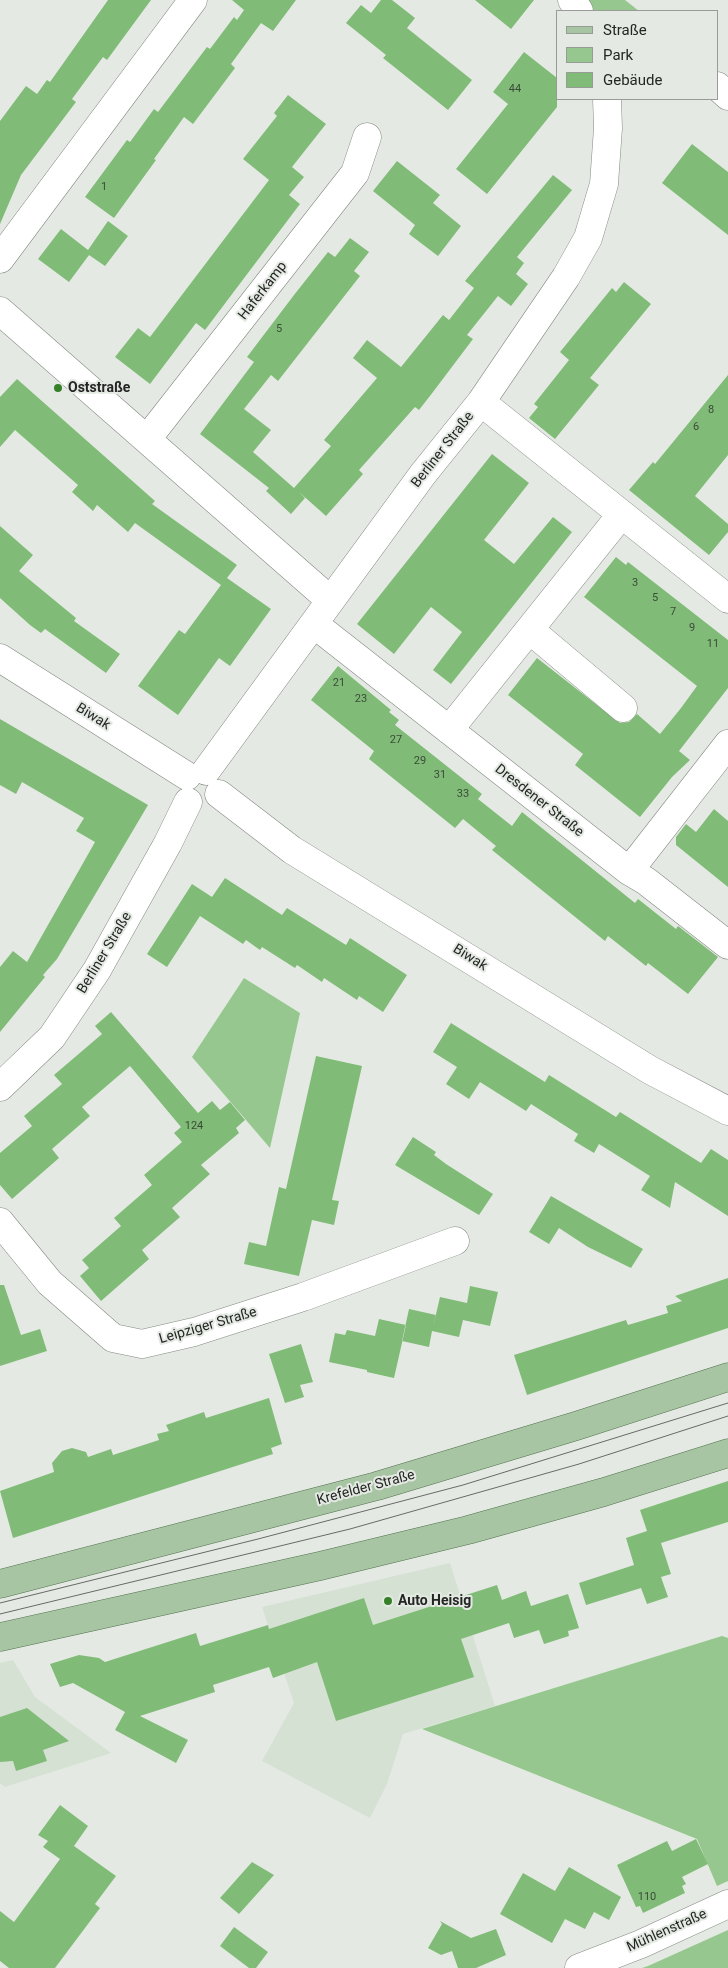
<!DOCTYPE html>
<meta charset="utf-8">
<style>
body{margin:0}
#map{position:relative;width:728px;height:1968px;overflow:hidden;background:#e4eae3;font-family:Roboto,sans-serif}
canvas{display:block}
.legend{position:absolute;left:556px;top:10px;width:162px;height:90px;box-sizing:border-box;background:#e4eae3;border:1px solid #979c97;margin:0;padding:6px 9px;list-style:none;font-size:15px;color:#242624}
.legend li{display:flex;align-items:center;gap:10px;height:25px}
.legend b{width:25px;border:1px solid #979c97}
</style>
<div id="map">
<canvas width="728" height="1968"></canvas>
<ul class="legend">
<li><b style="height:6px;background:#a7c4a3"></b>Straße</li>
<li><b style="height:14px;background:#96c78e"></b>Park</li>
<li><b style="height:14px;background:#80bb77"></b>Gebäude</li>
</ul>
</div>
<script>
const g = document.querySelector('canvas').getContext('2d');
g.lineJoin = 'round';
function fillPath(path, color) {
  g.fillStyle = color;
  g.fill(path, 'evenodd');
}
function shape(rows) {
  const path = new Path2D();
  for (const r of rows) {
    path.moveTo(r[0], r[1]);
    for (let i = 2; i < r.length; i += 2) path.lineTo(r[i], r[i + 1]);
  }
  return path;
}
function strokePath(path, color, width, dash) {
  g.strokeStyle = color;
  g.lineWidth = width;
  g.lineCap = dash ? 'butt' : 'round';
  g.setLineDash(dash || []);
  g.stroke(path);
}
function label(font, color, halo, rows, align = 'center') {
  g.font = font + ' Roboto,sans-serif';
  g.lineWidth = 4;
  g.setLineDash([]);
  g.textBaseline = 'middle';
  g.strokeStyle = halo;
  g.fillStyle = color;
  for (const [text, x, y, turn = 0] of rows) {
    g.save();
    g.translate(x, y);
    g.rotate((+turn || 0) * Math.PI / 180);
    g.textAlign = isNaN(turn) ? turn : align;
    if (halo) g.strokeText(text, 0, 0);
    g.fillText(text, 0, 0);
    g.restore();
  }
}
fillPath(shape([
 [450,1563,495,1706,403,1734,387,1784,370,1818,262,1761,294,1703,262,1607],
 [13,1660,35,1697,111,1753,5,1787,0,1783,0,1663]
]), '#d5e1d3');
fillPath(shape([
 [587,0,625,0,639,11,593,11],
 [244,978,300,1013,270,1148,192,1057],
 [722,1636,728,1638,728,1881,717,1886,697,1839,422,1729],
 [728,1930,728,1968,642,1968,648,1966]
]), '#96c78e');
fillPath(shape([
 [108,0,151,0,107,60,103,57,72,99,76,102,21,175,0,224,0,121,26,86,37,94,47,80,50,82],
 [232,0,296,0,273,31,261,23,231,64,235,68,193,124,184,117,154,159,156,160,114,218,85,197,127,140,130,142,154,109,158,112,207,47,210,49,234,17,237,20,244,10],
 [381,0,392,0,415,18,407,28,472,80,448,110,383,58,386,55,346,23,361,5,371,13],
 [475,0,534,0,511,29],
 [524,52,557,78,557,107,487,194,456,169,508,104,493,92],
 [288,95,326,124,292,167,304,177,289,195,300,204,205,330,196,323,150,384,115,357,138,328,150,337,269,180,243,159,277,116,274,113],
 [692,144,728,172,728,235,662,183],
 [397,161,440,195,433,203,461,226,438,256,409,234,415,225,373,191],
 [553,175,572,190,517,257,524,263,516,274,528,284,511,306,498,296,467,335,473,339,433,392,419,410,415,407,359,470,363,474,326,516,299,492,305,498,291,514,266,491,269,488,200,434,254,362,247,357,294,295,328,252,335,257,350,238,369,252,354,271,360,276,278,381,271,375,244,409,271,430,253,452,294,488,331,446,324,440,377,378,353,358,367,340,401,367,443,315,449,320,474,288,465,281],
 [108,221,128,236,105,266,89,255,69,282,38,259,61,229,88,250],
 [624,282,651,304,590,378,599,385,555,439,529,418,538,407,534,404,569,360,560,352,612,288,616,292],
 [728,375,728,455,695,496,728,524,728,532,709,555,629,490,653,462,655,464],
 [17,379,155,501,152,504,237,565,227,578,271,609,230,666,219,658,178,715,138,686,179,630,185,634,221,585,135,523,128,532,97,505,93,511,72,492,78,485,15,430,0,447,0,397],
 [492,454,529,483,484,540,514,564,553,517,572,532,451,684,433,670,462,632,431,607,394,654,357,624],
 [0,526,33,555,19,571,76,618,74,621,120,654,106,673,45,629,41,633,30,625,0,598],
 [616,557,626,565,628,562,728,640,728,688,679,751,690,760,672,777,640,817,575,765,583,754,508,695,537,658,620,723,629,722,637,714,660,734,681,708,697,686,584,597],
 [338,666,391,710,389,712,399,720,395,725,482,794,478,799,512,826,522,812,635,903,638,899,676,929,678,926,718,957,688,994,648,963,646,966,608,936,605,941,492,850,496,846,463,819,455,828,369,759,374,751,311,700],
 [0,719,148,805,57,959,43,975,45,977,0,1032,0,967,13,951,27,962,95,842,76,831,84,818,22,782,16,794,0,785],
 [714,809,728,821,728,887,676,845,676,837,686,824,696,832],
 [225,878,282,915,287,908,346,945,350,938,407,975,383,1012,359,996,357,1000,324,978,322,982,297,965,295,968,262,947,260,950,246,940,243,944,200,916,167,967,147,954,192,884,212,897],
 [111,1012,198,1113,212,1101,220,1110,230,1102,245,1120,236,1128,239,1133,201,1165,210,1174,172,1208,180,1217,142,1250,149,1259,101,1301,80,1276,89,1268,82,1260,121,1226,114,1218,152,1185,144,1175,182,1142,174,1133,181,1127,130,1066,82,1107,90,1116,52,1149,59,1158,12,1199,0,1185,0,1153,32,1126,24,1116,62,1084,54,1075,102,1034,95,1026],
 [451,1023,545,1082,549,1075,616,1117,620,1112,701,1163,711,1149,728,1160,728,1216,675,1182,670,1208,641,1190,650,1176,599,1144,594,1153,574,1141,578,1134,531,1104,526,1111,480,1082,469,1099,446,1084,457,1067,433,1052],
 [316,1056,362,1066,332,1200,339,1201,334,1225,312,1220,299,1276,244,1264,249,1242,266,1246,279,1187,286,1189],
 [413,1137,436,1152,434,1155,446,1164,493,1194,479,1215,395,1165],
 [551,1196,643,1249,631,1268,588,1247,559,1228,549,1244,529,1232],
 [728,1278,728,1328,527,1395,514,1355,626,1320,628,1325,668,1313,666,1306,682,1301,675,1296],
 [0,1285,4,1285,21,1335,40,1329,47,1351,0,1366],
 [470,1286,498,1292,490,1326,463,1320,459,1337,432,1331,429,1347,402,1341,409,1309,436,1315,433,1327,440,1297,467,1303],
 [379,1319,406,1325,394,1378,367,1372,367,1370,329,1362,335,1333,345,1335,347,1330,375,1336],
 [301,1344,313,1382,300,1385,304,1397,285,1403,269,1354],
 [269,1398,282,1444,271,1448,273,1454,13,1538,0,1491,54,1472,52,1463,62,1451,72,1448,86,1452,88,1457,111,1449,113,1455,159,1440,157,1434,169,1431,166,1425,204,1412,206,1418],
 [728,1481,728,1522,661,1543,671,1574,661,1577,668,1597,647,1604,641,1588,586,1605,579,1583,634,1565,626,1538,647,1531,640,1510],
 [497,1585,502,1600,526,1591,531,1606,568,1594,579,1628,568,1631,569,1636,544,1644,539,1630,514,1638,509,1623,461,1639,474,1677,336,1721,317,1662,273,1678,269,1667,213,1685,215,1692,140,1716,188,1740,176,1763,115,1730,125,1712,73,1683,60,1687,50,1664,79,1655,99,1658,105,1662,196,1633,200,1646,268,1625,269,1629,364,1598,373,1625],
 [27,1708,69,1741,43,1750,47,1761,16,1771,13,1761,0,1762,0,1717],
 [60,1805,88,1826,74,1846,116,1876,95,1904,100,1908,55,1968,9,1968,0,1961,0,1911,14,1922,60,1859,43,1847,48,1841,38,1835],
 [696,1839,708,1864,682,1877,686,1884,682,1886,685,1893,643,1913,640,1906,636,1907,617,1865,667,1841,672,1851],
 [252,1862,274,1875,239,1914,220,1898],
 [569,1867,621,1897,609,1920,594,1912,585,1929,565,1919,552,1943,500,1914,523,1873,555,1891],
 [440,1921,471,1938,496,1929,506,1955,476,1968,458,1968,452,1951,441,1955,428,1948,442,1924],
 [234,1927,268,1952,256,1968,249,1968,220,1946]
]), '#80bb77');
const minor = shape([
 [572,0,579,11],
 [717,86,728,96],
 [0,259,193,0],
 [0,311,330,600],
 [481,402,728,599],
 [147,439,355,173,367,137],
 [314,624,629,871,646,881,728,945],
 [530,630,623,708],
 [0,658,187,776],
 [449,730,621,515],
 [206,771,423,474,481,402,566,277,588,238,604,184,608,128,607,99],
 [219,794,292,850,650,1070,728,1111],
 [629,871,728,744],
 [0,1087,52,1037,97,970,168,843,188,802],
 [0,1222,50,1283,113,1338,142,1344,194,1332,303,1297,455,1241],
 [579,1968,641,1944,728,1904]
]);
const major = shape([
 [0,1584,377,1486,576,1426,728,1377],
 [0,1637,320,1566,468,1530,604,1492,728,1453]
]);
strokePath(minor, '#838982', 29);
strokePath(major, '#53734e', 29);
strokePath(minor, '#fff', 28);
strokePath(major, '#a7c4a3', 28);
strokePath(shape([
 [0,1603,258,1539,463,1485,728,1403],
 [0,1614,350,1529,579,1464,728,1416]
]), '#676a67', 1);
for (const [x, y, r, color] of [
 [58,388,5,"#358028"],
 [388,1601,5,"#358028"]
]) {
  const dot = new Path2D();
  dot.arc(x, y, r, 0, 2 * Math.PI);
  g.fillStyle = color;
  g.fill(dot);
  strokePath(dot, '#e4eae3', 2);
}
label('11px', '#3b4b39', null, [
 ["44",515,89],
 ["1",104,187],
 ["5",279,329],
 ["8",711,410],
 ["6",696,427],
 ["3",635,583],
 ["5",655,598],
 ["7",673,612],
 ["9",692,628],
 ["11",713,644],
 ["21",339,683],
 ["23",361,699],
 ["27",396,740],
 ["29",420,761],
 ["31",440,775],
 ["33",463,794],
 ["124",194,1126],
 ["110",647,1897]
]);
label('14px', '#242624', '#e4eae3', [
 ["Haferkamp",263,291,-52],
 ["Berliner Straße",443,450,-52],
 ["Biwak",93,717,32],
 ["Dresdener Straße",539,801,38],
 ["Berliner Straße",105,953,-59],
 ["Biwak",470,958,32],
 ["Leipziger Straße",208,1326,-16],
 ["Krefelder Straße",366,1488,-15],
 ["Mühlenstraße",667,1931,-24]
]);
label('bold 14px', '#242624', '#e4eae3', [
 ["Oststraße",68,388],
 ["Auto Heisig",398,1601]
], 'left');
</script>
